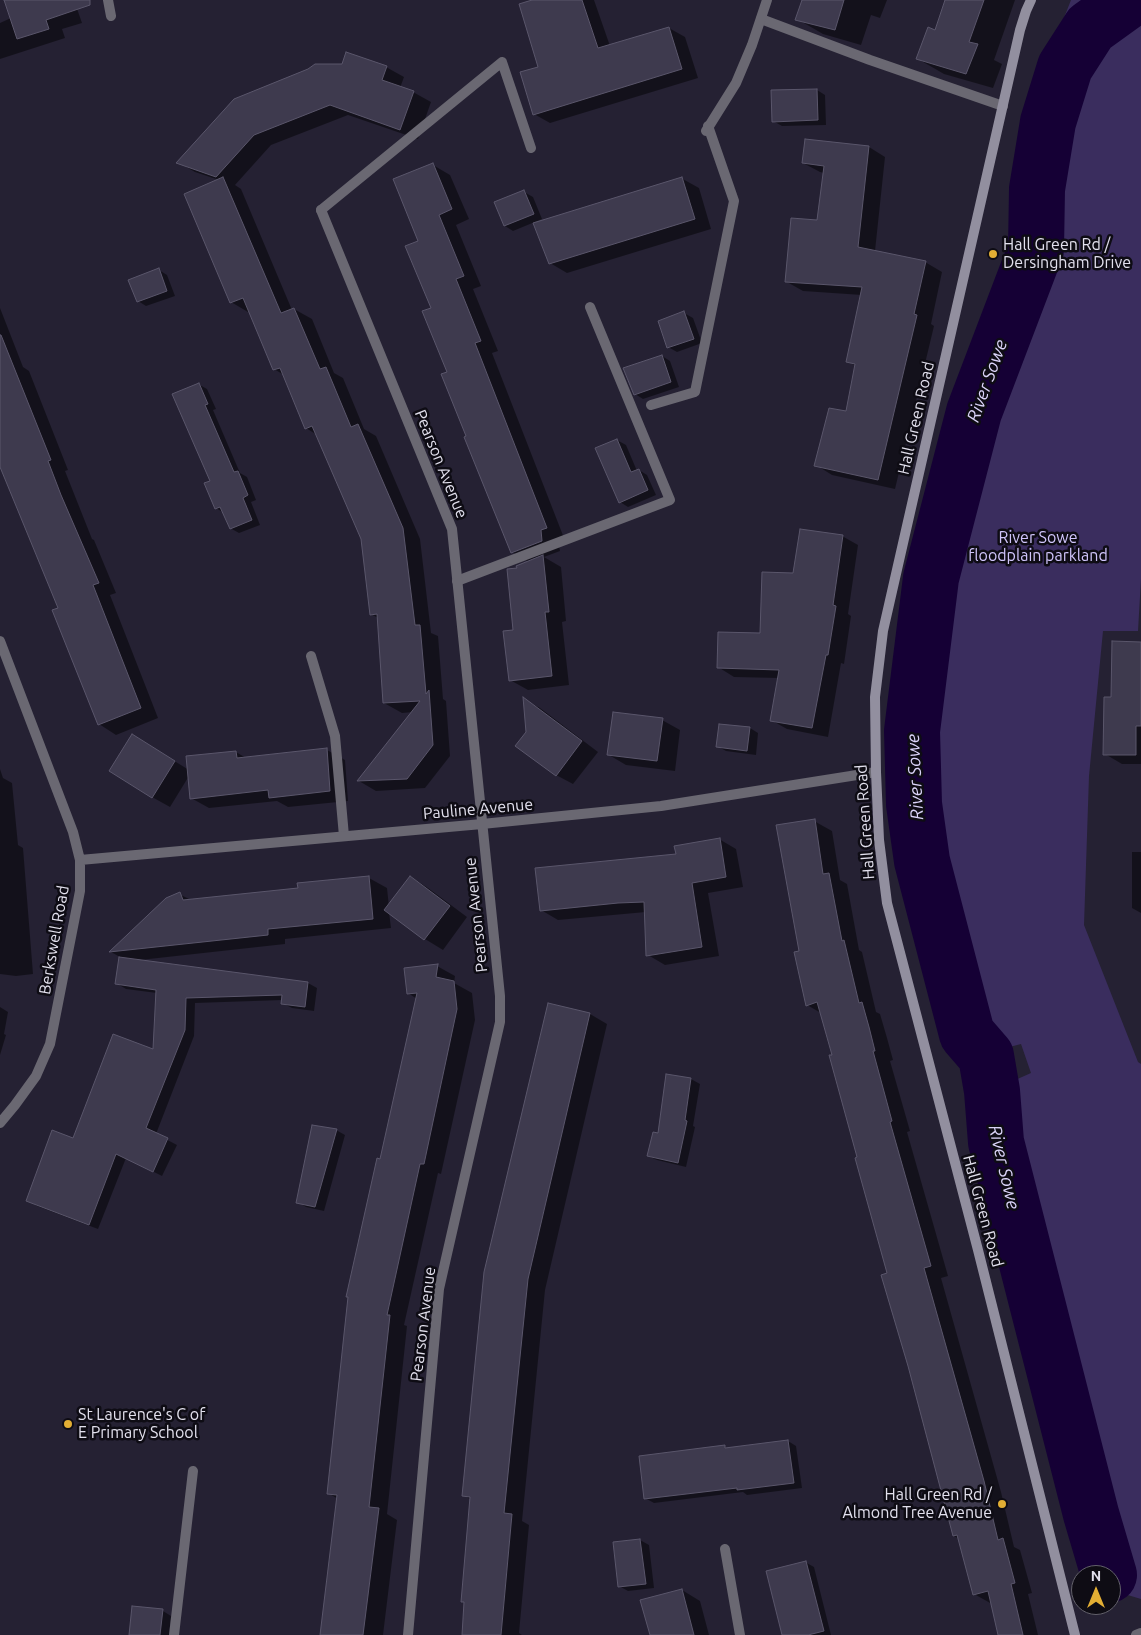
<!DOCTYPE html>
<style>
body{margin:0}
#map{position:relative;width:1141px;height:1635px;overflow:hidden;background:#252133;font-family:Ubuntu,sans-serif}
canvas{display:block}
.north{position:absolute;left:1071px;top:1565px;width:50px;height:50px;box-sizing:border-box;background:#0e0c14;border:1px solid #63616b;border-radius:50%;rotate:0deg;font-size:14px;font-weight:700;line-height:20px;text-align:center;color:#e2e0ed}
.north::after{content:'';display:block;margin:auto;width:18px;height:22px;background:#e2ae34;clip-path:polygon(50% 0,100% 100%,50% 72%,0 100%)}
</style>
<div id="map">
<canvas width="1141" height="1635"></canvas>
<div class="north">N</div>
</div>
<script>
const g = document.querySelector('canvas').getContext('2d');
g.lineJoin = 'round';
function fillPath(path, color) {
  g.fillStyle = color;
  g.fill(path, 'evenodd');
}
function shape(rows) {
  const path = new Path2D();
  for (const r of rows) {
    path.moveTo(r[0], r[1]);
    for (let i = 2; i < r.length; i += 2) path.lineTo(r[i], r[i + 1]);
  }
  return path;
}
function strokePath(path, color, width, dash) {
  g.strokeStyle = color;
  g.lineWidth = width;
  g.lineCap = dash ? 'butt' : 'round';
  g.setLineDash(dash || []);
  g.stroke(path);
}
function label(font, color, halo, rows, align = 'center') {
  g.font = font + ' Ubuntu,sans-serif';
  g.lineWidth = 5;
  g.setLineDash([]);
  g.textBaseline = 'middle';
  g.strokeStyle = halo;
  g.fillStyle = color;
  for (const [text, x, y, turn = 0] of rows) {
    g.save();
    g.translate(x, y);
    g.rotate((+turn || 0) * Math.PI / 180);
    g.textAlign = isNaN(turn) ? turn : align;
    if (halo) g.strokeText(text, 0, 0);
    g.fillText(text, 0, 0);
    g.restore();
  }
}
fillPath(shape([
 [1071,0,1141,0,1141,579,1138,631,1103,631,1089,776,1084,925,1138,1062,1141,1064,1141,1599,1111,1590,1111,1575,1105,1575,1063,1431,977,1097,1031,1073,1021,1044,975,1056,960,1036,915,850,903,760,909,683,918,613,968,396,1018,198,1047,61]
]), '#3a2d5e');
fillPath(shape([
 [5,0,74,0,82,23,62,29,65,38,0,59,0,23,11,18],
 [536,0,594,0,610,46,669,28,685,37,698,78,550,123,534,114,539,68],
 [804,0,887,0,880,18,871,15,861,45,823,34,797,19],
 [945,0,1015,0,994,60,1002,64,993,88,944,74,918,59,967,46],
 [386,67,404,77,400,88,413,92,431,102,418,139,348,115,271,145,235,185,241,189,292,310,294,309,312,319,334,373,343,378,364,429,376,436,420,539,431,633,438,636,443,699,446,701,450,756,425,788,376,791,359,781,413,712,402,713,384,703,378,618,371,614,362,539,317,435,306,428,284,375,274,369,251,311,248,312,231,302,219,180,195,172,178,162],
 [817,90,825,95,826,125,782,126,773,121],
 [869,147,885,157,875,251,925,262,942,272,931,324,934,326,895,489,832,475,816,465,847,412,856,366,847,361,862,295,803,291,787,282,818,221,824,173,820,172,803,163],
 [433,165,450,175,469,219,456,225,481,286,473,289,498,351,492,353,564,538,558,540,560,551,544,557,561,567,566,621,562,622,569,685,528,690,510,680,518,569,529,562,512,552,468,437,449,372,432,308,419,242],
 [681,178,699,188,711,229,567,273,550,263],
 [524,192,533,197,542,219,513,231,505,226],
 [159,270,167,275,175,296,146,306,138,301],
 [0,308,23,367,29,371,68,470,65,471,92,539,94,540,116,593,110,595,158,718,116,735,99,724,60,609,0,456],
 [684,313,693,318,702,343,677,352,668,347],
 [662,356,670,361,679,387,643,399,635,394],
 [198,384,207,389,216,409,213,410,240,473,247,477,256,500,251,502,260,525,239,533,230,528,224,513,216,508],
 [617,440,626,445,637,471,639,470,647,475,656,495,628,507,620,502],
 [842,536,858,545,848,614,851,616,844,664,841,663,828,737,787,729,771,720,779,678,734,677,718,667,761,634,794,574],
 [1141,643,1141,764,1122,764,1105,754,1112,698],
 [524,700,540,708,598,752,573,784,556,775,527,732],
 [662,720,680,730,675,771,626,765,609,755],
 [750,728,758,733,756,755,726,751,717,746],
 [150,746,189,770,236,752,246,758,327,750,345,760,348,801,288,807,277,801,209,808,191,798,189,776,170,807,152,797],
 [0,769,3,778,12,783,18,845,23,848,33,974,16,976,0,974],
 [814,821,832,831,840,880,847,884,859,950,862,952,876,1012,880,1014,887,1038,893,1060,890,1061,910,1131,907,1132,948,1276,941,1278,1001,1492,1014,1547,1020,1550,1032,1593,1028,1594,1038,1635,1000,1635,992,1604,974,1594,959,1539,954,1536,889,1274,821,1013,807,1005,801,952],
 [719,839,736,849,743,887,708,893,719,956,665,965,648,955,646,912,558,920,541,910],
 [1132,852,1141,852,1141,913,1132,908],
 [411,877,428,888,467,917,443,950,425,939,389,912,391,928,285,939,285,944,140,960,308,983,317,988,314,1011,292,1008,282,1003,283,1000,195,1003,194,1036,156,1134,177,1145,162,1176,126,1158,98,1229,37,1206,27,1200,73,1139,154,1051,157,993,126,989,116,983,120,957,111,952,167,900,179,894,191,900,299,889,369,878,387,888,389,907],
 [437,966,455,976,454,983,472,993,475,1020,441,1174,438,1173,404,1325,407,1326,387,1514,397,1520,383,1635,321,1635,338,1499,328,1493,381,1160,417,999,408,993],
 [549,1004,590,1014,607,1024,545,1290,522,1521,529,1525,519,1633,522,1635,463,1635,466,1603,462,1601,471,1500,464,1495],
 [0,1007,8,1012,4,1034,6,1035,0,1055],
 [668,1075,691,1079,700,1084,693,1126,695,1127,686,1167,657,1160,648,1156,659,1135],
 [336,1130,345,1135,324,1211,306,1207,298,1202],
 [788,1441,796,1446,802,1488,747,1495,743,1492,654,1503,645,1498,724,1446,729,1449],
 [640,1540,649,1545,654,1588,628,1591,619,1586,614,1544],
 [805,1562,814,1567,831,1635,784,1635],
 [682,1590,700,1601,709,1635,651,1635],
 [163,1611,171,1616,169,1635,130,1635]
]), '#0007');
strokePath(shape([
 [1109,1575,1091,1514,996,1142,992,1091,986,1056,967,1034,922,861,914,804,912,731,931,578,974,412,1036,249,1037,189,1048,122,1065,67,1090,28,1129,0]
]), '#150035', 56);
const building = shape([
 [4,0,90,0,90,5,46,20,49,29,17,39,4,0],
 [532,0,582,0,598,48,669,27,682,69,533,115,520,72,538,67,519,4,532,0],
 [802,0,844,0,835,30,795,20,802,0],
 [945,0,984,0,969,42,978,44,966,74,916,59,928,27,935,30,945,0],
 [346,52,387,66,382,80,414,91,400,130,330,105,254,135,216,177,176,163,234,99,308,69,315,64,342,64,346,52],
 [817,89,818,120,772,122,771,90,817,89],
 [805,139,869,146,858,247,926,261,914,314,917,315,878,480,814,466,829,408,846,411,855,364,846,362,862,287,785,282,791,218,817,220,824,166,802,163,805,139],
 [433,163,452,209,439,215,464,276,456,279,481,341,475,343,547,528,541,530,542,541,511,553,464,437,466,436,441,374,447,372,422,311,431,308,405,246,418,241,393,179,433,163],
 [223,177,281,313,294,308,320,369,326,367,351,427,358,424,403,528,415,625,420,625,426,694,429,690,433,745,407,779,357,781,420,701,383,703,377,614,370,615,361,539,312,426,305,429,280,368,273,370,243,298,230,303,184,194,223,177],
 [682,177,695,219,549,264,533,223,682,177],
 [524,190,534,214,504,226,494,202,524,190],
 [159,268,167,291,137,302,128,280,159,268],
 [684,311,694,339,667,348,658,321,684,311],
 [0,335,1,335,51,460,48,461,61,495,99,583,93,585,141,708,98,725,52,610,58,608,0,467,0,335],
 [662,355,671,382,634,395,623,368,662,355],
 [199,383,208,404,205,405,234,472,238,471,248,495,243,498,252,520,230,529,220,507,215,509,204,483,210,481,172,394,199,383],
 [617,439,631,472,639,469,648,490,619,503,595,448,617,439],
 [800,529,843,535,833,605,836,606,828,655,826,655,812,728,770,721,779,670,717,668,718,632,760,633,762,572,793,573,800,529],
 [543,555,549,612,545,612,552,676,509,681,503,631,513,630,507,569,517,568,516,566,543,555],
 [1112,641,1141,642,1141,726,1136,726,1136,755,1103,755,1104,697,1111,697,1112,641],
 [523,697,582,741,556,776,515,746,526,732,523,697],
 [613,712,663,718,657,761,607,755,613,712],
 [719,724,750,727,747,751,716,747,719,724],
 [132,734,175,761,152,798,109,771,132,734],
 [327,748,330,791,269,798,268,790,190,799,186,756,236,751,237,758,327,748],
 [815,819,823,874,829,873,842,941,844,940,859,1003,862,1002,869,1027,875,1051,873,1051,892,1121,890,1122,931,1266,924,1268,984,1481,998,1540,1003,1538,1015,1583,1011,1584,1023,1635,998,1635,988,1591,973,1595,957,1535,953,1536,908,1366,881,1275,887,1273,855,1158,857,1157,829,1055,832,1055,817,1002,806,1006,794,952,799,951,776,825,815,819],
 [720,838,726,877,692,883,702,947,646,956,644,902,618,903,540,911,535,868,676,854,674,846,720,838],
 [369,876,373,919,268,929,268,935,109,952,166,898,180,892,183,900,298,888,297,883,369,876],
 [410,876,450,906,424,940,384,910,410,876],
 [119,957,308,982,305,1007,281,1004,282,995,186,998,185,1030,146,1128,168,1138,153,1172,116,1154,89,1225,26,1201,52,1130,73,1138,113,1034,153,1049,156,990,115,984,119,957],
 [438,964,436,977,454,981,457,1009,424,1164,420,1164,387,1315,390,1315,369,1507,379,1508,363,1635,320,1635,337,1495,327,1494,344,1334,348,1297,346,1297,377,1158,380,1159,417,993,407,994,404,968,438,964],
 [548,1003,590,1013,528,1279,504,1513,512,1514,501,1635,462,1635,464,1602,461,1602,470,1497,462,1496,484,1272,548,1003],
 [666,1074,691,1078,685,1120,687,1121,678,1163,647,1156,653,1132,658,1133,666,1074],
 [312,1125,337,1129,315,1207,296,1203,312,1125],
 [788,1440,794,1483,737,1490,737,1488,644,1499,639,1456,725,1445,725,1448,788,1440],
 [640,1539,646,1584,618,1587,613,1542,640,1539],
 [806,1561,824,1631,808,1635,782,1635,766,1571,806,1561],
 [682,1589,694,1635,650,1635,640,1600,682,1589],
 [132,1606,163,1609,160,1635,129,1635,132,1606]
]);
fillPath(building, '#3e3a4e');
strokePath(building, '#5a566b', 1);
strokePath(shape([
 [761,19,870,60,1003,106],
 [321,210,502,62,531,148],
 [651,405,695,392,734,201,708,126],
 [457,581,670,500,590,307],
 [311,656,335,736,344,836],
 [174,1635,193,1471]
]), '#6a6872', 10);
strokePath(shape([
 [108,0,111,16],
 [706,131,736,83,752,45,767,0],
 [321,210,452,529,500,996,500,1022,439,1289,408,1635],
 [0,641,73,832,80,860,80,891,50,1044,36,1076,15,1105,0,1123],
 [80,860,482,824,661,806,876,772],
 [725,1549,740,1635],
 [1136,1635,1141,1633]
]), '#6a6872', 10);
strokePath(shape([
 [1031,0,1026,11,1020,30,883,631,875,697,876,772,879,840,887,903,978,1250,1075,1635]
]), '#928f9f', 10);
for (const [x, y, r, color] of [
 [993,254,5,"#e2ae34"],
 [68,1424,5,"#e2ae34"],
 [1002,1504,5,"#e2ae34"]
]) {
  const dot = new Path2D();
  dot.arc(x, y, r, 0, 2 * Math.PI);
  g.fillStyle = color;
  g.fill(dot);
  strokePath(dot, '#0e0c14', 2);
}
label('16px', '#e2e0ed', '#0e0c14', [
 ["Hall Green Rd /",1003,245],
 ["Dersingham Drive",1003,263],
 ["St Laurence's C of",78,1415],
 ["E Primary School",78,1433],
 ["Hall Green Rd /",992,1495,"right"],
 ["Almond Tree Avenue",992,1513,"right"]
], 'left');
label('16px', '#e2e0ed', '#0e0c14', [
 ["Hall Green Road",916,418,-77],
 ["Pearson Avenue",441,464,68],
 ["Pauline Avenue",478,809,-5],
 ["Hall Green Road",865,822,-94],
 ["Pearson Avenue",476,915,-96],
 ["Berkswell Road",54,940,-80],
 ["Hall Green Road",983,1211,75],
 ["Pearson Avenue",423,1324,-83]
]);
label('16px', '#d0c5fb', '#0e0c14', [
 ["River Sowe",1038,538],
 ["floodplain parkland",1038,556]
]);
label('italic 18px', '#dad3f8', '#0e0c14', [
 ["River Sowe",987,381,-70],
 ["River Sowe",915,777,-93],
 ["River Sowe",1004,1167,77]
]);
</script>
